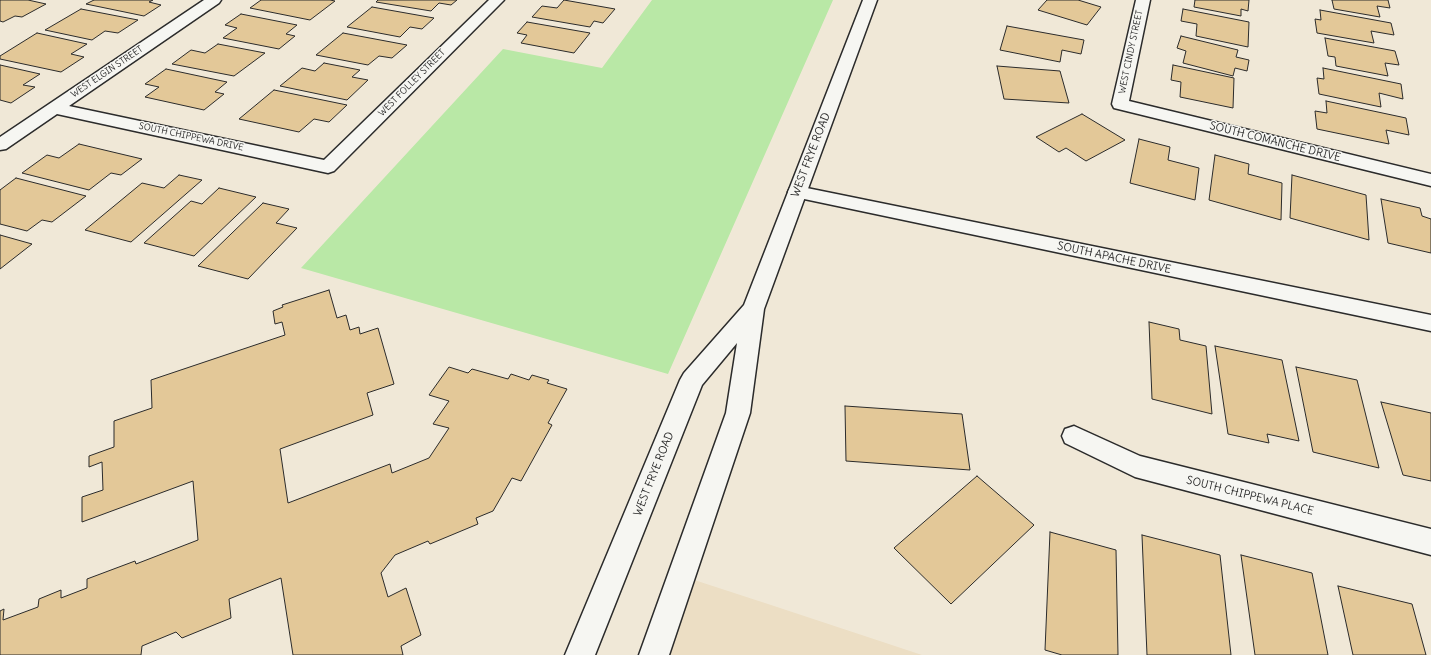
<!DOCTYPE html>
<style>
body{margin:0}
canvas{display:block;background:#f0e8d7}
</style>
<canvas width="1431" height="655"></canvas>
<script>
const g = document.querySelector('canvas').getContext('2d');
g.lineJoin = 'round';
function fillPath(path, color) {
  g.fillStyle = color;
  g.fill(path, 'evenodd');
}
function shape(rows) {
  const path = new Path2D();
  for (const r of rows) {
    path.moveTo(r[0], r[1]);
    for (let i = 2; i < r.length; i += 2) path.lineTo(r[i], r[i + 1]);
  }
  return path;
}
function strokePath(path, color, width, dash) {
  g.strokeStyle = color;
  g.lineWidth = width;
  g.lineCap = dash ? 'butt' : 'round';
  g.setLineDash(dash || []);
  g.stroke(path);
}
function label(font, color, halo, rows, align = 'center') {
  g.font = font + ' Delius,sans-serif';
  g.lineWidth = 3;
  g.setLineDash([]);
  g.textBaseline = 'middle';
  g.strokeStyle = halo;
  g.fillStyle = color;
  for (const [text, x, y, turn = 0] of rows) {
    g.save();
    g.translate(x, y);
    g.rotate((+turn || 0) * Math.PI / 180);
    g.textAlign = isNaN(turn) ? turn : align;
    if (halo) g.strokeText(text, 0, 0);
    g.fillText(text, 0, 0);
    g.restore();
  }
}
fillPath(shape([
 [682,576,771,605,922,655,654,655]
]), '#ecdec4');
fillPath(shape([
 [652,0,833,0,668,374,301,268,503,49,602,68]
]), '#b9e8a6');
const building = shape([
 [0,0,28,0,46,4,22,17,15,16,3,22,0,21,0,0],
 [94,0,153,0,149,2,161,5,144,16,86,4,94,0],
 [261,0,330,0,335,1,310,20,250,8,261,0],
 [378,0,457,0,451,5,439,3,431,11,376,2,378,0],
 [564,0,615,9,603,23,594,21,590,27,532,17,542,6,557,8,564,0],
 [1047,0,1078,0,1101,7,1087,25,1038,10,1047,0],
 [1195,0,1249,0,1248,11,1241,9,1241,16,1194,7,1195,0],
 [1332,0,1388,0,1390,8,1377,6,1380,17,1334,9,1332,0],
 [372,7,434,18,422,29,410,27,400,37,347,27,372,7],
 [81,9,138,20,118,33,105,31,92,40,45,30,81,9],
 [1183,9,1249,22,1248,47,1196,36,1197,24,1181,21,1183,9],
 [1320,10,1391,23,1394,35,1371,31,1374,43,1317,33,1315,19,1321,20,1320,10],
 [241,14,297,25,286,34,295,36,279,49,223,38,237,28,225,25,241,14],
 [527,22,590,33,574,53,521,43,527,35,517,33,527,22],
 [1007,26,1084,40,1081,54,1062,50,1060,62,1000,50,1007,26],
 [37,33,87,44,71,54,84,57,61,72,0,59,0,56,37,33],
 [343,33,407,45,392,58,379,56,368,65,316,55,343,33],
 [1181,36,1238,50,1236,57,1249,60,1247,71,1235,68,1233,76,1183,63,1186,51,1177,48,1181,36],
 [1325,38,1395,51,1399,65,1385,63,1388,76,1336,66,1335,57,1328,56,1325,38],
 [218,44,265,53,234,76,172,64,191,50,205,53,218,44],
 [324,63,360,70,352,77,368,80,347,100,280,86,302,68,315,71,324,63],
 [0,65,40,74,23,85,35,87,11,103,0,100,0,65],
 [1173,65,1234,78,1233,108,1180,97,1181,82,1171,80,1173,65],
 [997,66,1060,71,1069,103,1004,99,997,66],
 [1323,68,1401,84,1403,99,1379,93,1381,107,1319,94,1317,78,1324,79,1323,68],
 [166,69,227,82,215,92,224,94,204,110,145,97,159,87,145,84,166,69],
 [274,90,347,105,329,122,314,119,299,132,239,119,274,90],
 [1326,101,1406,118,1409,135,1386,130,1389,144,1317,129,1315,111,1327,113,1326,101],
 [1082,114,1125,140,1086,161,1066,148,1059,152,1036,137,1082,114],
 [1139,139,1170,147,1168,160,1199,168,1195,200,1130,183,1139,139],
 [79,144,142,159,121,175,111,173,89,190,22,173,47,155,59,158,79,144],
 [1215,155,1249,164,1248,174,1282,183,1281,220,1209,200,1215,155],
 [179,175,202,180,131,242,85,230,142,183,164,188,179,175],
 [1292,175,1366,195,1369,240,1290,218,1292,175],
 [16,178,86,196,52,222,42,220,27,231,0,224,0,190,16,178],
 [219,188,256,197,194,256,144,243,191,201,202,204,219,188],
 [1381,199,1420,208,1422,216,1431,219,1431,253,1388,243,1381,199],
 [263,203,289,209,276,223,297,228,248,279,198,266,263,203],
 [0,235,32,244,0,269,0,235],
 [329,290,337,318,346,315,350,330,359,327,360,334,378,328,394,384,367,393,373,415,280,449,288,503,390,464,392,473,429,458,449,428,433,424,449,401,429,395,449,367,468,373,472,369,508,379,511,374,529,380,532,375,549,380,547,383,567,389,548,423,552,425,521,481,512,478,493,511,476,518,478,524,430,544,428,541,395,555,381,573,388,597,406,588,421,635,401,646,403,655,293,655,281,578,229,599,231,618,182,638,176,632,142,646,141,655,0,655,0,611,4,609,3,620,38,607,39,599,61,590,61,598,87,588,87,579,135,561,136,564,198,540,193,481,82,522,82,497,103,490,102,462,89,467,89,456,114,447,114,421,152,408,151,380,285,335,282,322,275,324,273,311,283,307,282,305,329,290],
 [1149,322,1179,329,1180,340,1206,346,1212,414,1152,399,1149,322],
 [1215,346,1282,360,1299,441,1267,434,1269,443,1228,434,1215,346],
 [1296,367,1357,380,1379,468,1313,452,1296,367],
 [1381,402,1431,413,1431,481,1403,475,1381,402],
 [845,406,962,414,970,470,846,461,845,406],
 [977,476,1034,525,951,604,894,548,977,476],
 [1050,532,1116,550,1118,655,1062,655,1045,650,1050,532],
 [1142,535,1220,555,1231,655,1147,655,1142,535],
 [1241,555,1312,573,1328,655,1255,655,1241,555],
 [1338,586,1412,604,1426,655,1353,655,1338,586]
]);
fillPath(building, '#e3c898');
strokePath(building, '#2b2b2b', 1);
const minor = shape([
 [204,0,221,0,219,3,69,106,324,160,489,0,504,0,334,171,328,173,57,114,6,149,0,150,0,137,204,0],
 [1136,0,1150,0,1129,101,1431,174,1431,186,1114,108,1112,104,1136,0],
 [797,186,1431,315,1431,331,790,196,788,192,790,188,797,186],
 [1074,426,1140,456,1431,529,1431,555,1135,477,1065,443,1062,436,1065,429,1074,426]
]);
const tertiary = shape([
 [863,0,877,0,764,309,750,413,669,655,639,655,726,413,737,343,702,385,595,655,565,655,680,380,684,373,744,305,863,0]
]);
strokePath(minor, '#2b2b2b', 3);
strokePath(tertiary, '#2b2b2b', 3);
fillPath(minor, '#f6f6f2');
fillPath(tertiary, '#f6f6f2');
label('9px', '#2b2b2b', '#f6f6f2', [
 ["WEST CINDY STREET",1131,52,-78],
 ["WEST ELGIN STREET",107,72,-34],
 ["WEST FOLLEY STREET",412,83,-45],
 ["SOUTH CHIPPEWA DRIVE",191,137,12]
]);
label('11px', '#2b2b2b', '#f6f6f2', [
 ["SOUTH COMANCHE DRIVE",1275,142,14],
 ["WEST FRYE ROAD",811,155,-69],
 ["SOUTH APACHE DRIVE",1114,258,12],
 ["WEST FRYE ROAD",654,474,-68],
 ["SOUTH CHIPPEWA PLACE",1250,496,14]
]);
</script>
